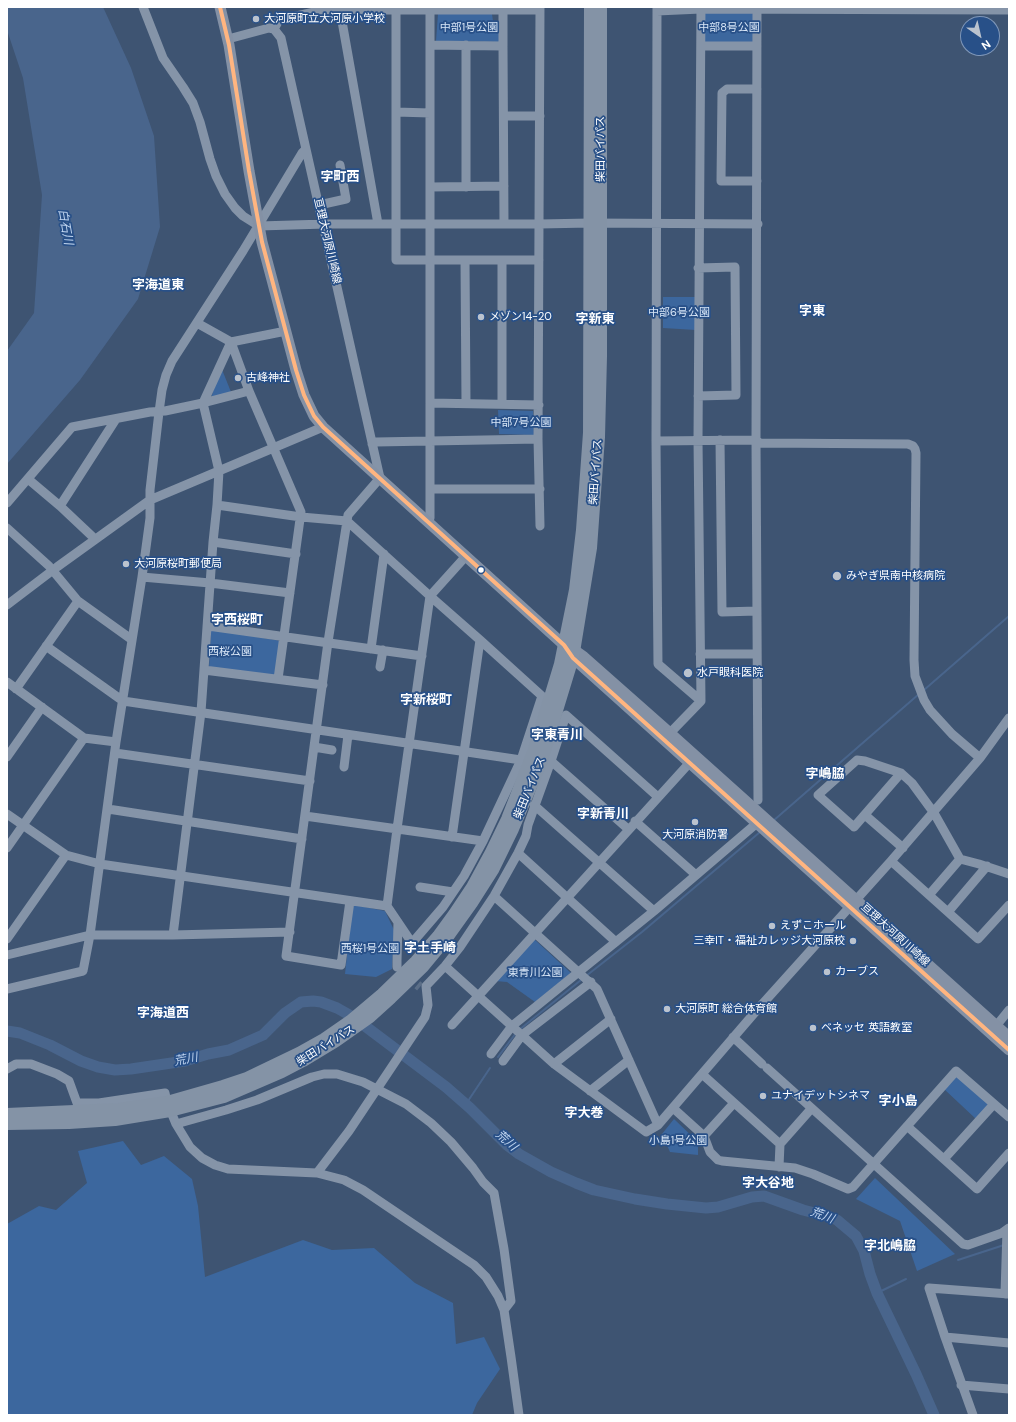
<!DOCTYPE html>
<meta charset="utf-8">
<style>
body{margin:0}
#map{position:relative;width:1016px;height:1422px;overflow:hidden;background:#3e5472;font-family:"DM Sans",sans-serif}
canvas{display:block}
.frame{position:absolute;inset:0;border:8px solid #fff;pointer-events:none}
.north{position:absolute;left:960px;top:16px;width:40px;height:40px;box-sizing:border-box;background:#285088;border:1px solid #7e96b8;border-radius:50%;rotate:146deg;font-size:11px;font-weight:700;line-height:16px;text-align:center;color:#fff}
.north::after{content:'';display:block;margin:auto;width:14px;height:18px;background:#bbc3ce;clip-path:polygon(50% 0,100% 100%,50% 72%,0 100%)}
</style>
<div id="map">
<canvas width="1016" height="1422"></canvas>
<div class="frame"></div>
<div class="north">N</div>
</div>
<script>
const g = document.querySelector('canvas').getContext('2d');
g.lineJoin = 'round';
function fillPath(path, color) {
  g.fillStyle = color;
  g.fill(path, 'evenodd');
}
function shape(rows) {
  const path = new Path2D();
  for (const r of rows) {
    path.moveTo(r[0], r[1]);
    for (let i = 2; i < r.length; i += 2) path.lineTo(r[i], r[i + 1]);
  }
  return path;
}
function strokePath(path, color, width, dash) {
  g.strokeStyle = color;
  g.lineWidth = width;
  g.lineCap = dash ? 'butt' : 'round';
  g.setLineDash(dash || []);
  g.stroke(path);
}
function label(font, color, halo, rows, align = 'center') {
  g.font = font + ' "DM Sans","Noto Sans JP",sans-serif';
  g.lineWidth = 3.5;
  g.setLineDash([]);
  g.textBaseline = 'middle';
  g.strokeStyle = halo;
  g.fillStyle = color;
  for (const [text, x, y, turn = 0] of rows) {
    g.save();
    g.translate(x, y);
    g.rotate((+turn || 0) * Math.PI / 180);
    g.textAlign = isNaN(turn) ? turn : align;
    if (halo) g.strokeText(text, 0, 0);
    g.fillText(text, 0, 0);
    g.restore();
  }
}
fillPath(shape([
 [706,13,752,13,754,16,754,42,705,44,704,14],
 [438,14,492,14,493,21,499,22,501,42,436,41],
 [663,297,695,297,696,330,663,328],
 [221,367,231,392,211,398],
 [498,410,533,411,534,435,499,434],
 [211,629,281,641,275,677,209,668],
 [355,905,385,911,394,930,392,969,376,977,345,974,352,908],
 [534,939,571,973,535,1002,507,982,495,981],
 [956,1077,959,1077,987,1102,988,1106,976,1119,944,1089],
 [674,1119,698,1142,698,1155,670,1152,662,1134],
 [123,1141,141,1165,164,1156,192,1179,198,1206,205,1277,303,1240,332,1250,374,1248,415,1283,453,1303,456,1344,484,1337,500,1369,477,1403,472,1415,7,1415,7,1224,39,1206,56,1210,87,1183,78,1151],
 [875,1178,955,1254,917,1271,900,1221,856,1199]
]), '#3c679e');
fillPath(shape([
 [7,7,103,7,131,68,154,136,160,227,138,299,80,380,7,464,7,351,34,313,42,195,23,78,7,30]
]), '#49658c');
strokePath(shape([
 [924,690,1009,616],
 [773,821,919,694],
 [586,976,642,932,760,832],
 [519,1030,581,980],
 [498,1057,516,1033],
 [466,1104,490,1068],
 [958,1260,1004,1245],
 [877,1293,906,1279]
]), '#49658c', 2);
strokePath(shape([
 [7,1031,20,1033,50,1045,81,1061,98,1067,115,1070,131,1069,185,1061,208,1054,229,1050,263,1035,285,1013,301,1002,313,1001,321,1002,337,1008,353,1017,446,1087,470,1108,507,1145,519,1154,551,1172,576,1183,594,1190,635,1199,667,1204,706,1208,718,1207,752,1197,764,1196,803,1210,830,1217,837,1220,856,1236,864,1251,870,1274,877,1293,916,1374,934,1415]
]), '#49658c', 11);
strokePath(shape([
 [407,976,420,987]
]), '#5b6e87', 9, [9, 4.5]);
strokePath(shape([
 [143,7,163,58,183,87,193,103,200,122,210,159,216,176,225,194,235,208,243,216,259,226,326,224,540,224,590,223,758,224],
 [657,7,656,441,658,664,701,701],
 [757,7,756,440,758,800],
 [340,10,378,224],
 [396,10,396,260,539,260],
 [430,10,540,10],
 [503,10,503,46],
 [657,11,701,9,1009,10],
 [274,29,279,20,323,10,430,10,430,518,428,521],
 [228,39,269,28,274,29,281,38,380,478,348,515,347,521,328,642,286,956,341,965,350,901],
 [430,45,503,46,504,224],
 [466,45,466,187],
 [701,46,757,46],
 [757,89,727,89,722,93,721,181,757,181],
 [396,112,430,113],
 [504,116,540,116],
 [431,187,504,186],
 [319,205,346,199,340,165],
 [465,260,466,403],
 [197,323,231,342,286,331],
 [231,342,249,391,301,512,278,679],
 [698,396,736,395,735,267,698,268],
 [430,403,539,405],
 [502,404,502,260],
 [720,440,722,612,757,611],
 [372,444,376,442,538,439],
 [28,479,60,506,95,539],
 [430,489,540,489],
 [7,503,72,427,150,412,165,411,203,403,249,391],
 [217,505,301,517,347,521,430,596,480,640,542,696,521,760,483,841,464,876,443,907,412,943,387,906,397,829,430,596,466,556],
 [60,506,116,419],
 [540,526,538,439,540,7],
 [7,528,49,566,78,601,131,639],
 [213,542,296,554],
 [142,577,210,583,290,593],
 [7,605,57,567,150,500,323,427],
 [208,626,422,656],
 [46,646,123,701,521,760],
 [371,649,384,554],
 [700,654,757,654],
 [380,667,383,650],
 [204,670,323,685],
 [7,682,84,738,116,742],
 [16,689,78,601],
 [670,733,701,701,698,440,701,7],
 [314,747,332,750],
 [115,753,310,781],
 [7,757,42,707],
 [980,758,1009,718],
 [551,761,628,829],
 [344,767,348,735],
 [901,773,854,827,818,795,857,760,865,761,901,773,912,783,934,813,960,859,979,864,1009,874],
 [534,805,654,911],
 [108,809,302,839],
 [7,814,66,855,100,864,387,906],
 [865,815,903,848],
 [305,816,483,841],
 [635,821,696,875],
 [452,837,480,640],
 [7,848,84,738],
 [518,853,616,942],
 [891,861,978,939,1009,905],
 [420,887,453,892],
 [929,895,960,859],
 [494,896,597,989,658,1125],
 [948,912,987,866],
 [173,935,201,712,213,542,217,505,219,471,203,403,231,342],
 [7,939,66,855],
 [7,955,90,935,173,935,290,932],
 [445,966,554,1064,646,1132,658,1125,757,1010,891,861,980,758,952,734,930,710,924,700,915,676,914,660,916,453,915,449,913,446,908,444,760,443,756,440,656,441],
 [397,967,397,961,398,922],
 [7,989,83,971,90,935,116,742,142,577,150,518,150,490,159,412,162,390,166,375,172,361,243,251,302,153,306,149],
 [452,1025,693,759],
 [992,1031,1009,1010],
 [733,1037,762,1064],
 [491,1054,512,1026,654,911,757,823],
 [503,1061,522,1035,591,982],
 [554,1064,611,1019],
 [767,1068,963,1244,968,1245,1002,1233,1009,1228],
 [7,1069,16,1064,31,1064,57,1074,69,1081,77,1103,99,1103,165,1093,167,1102,176,1124,190,1147,202,1158,215,1165,228,1169,317,1173,344,1180,363,1190,474,1265,486,1277,498,1296,504,1310,511,1357,519,1415],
 [702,1074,780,1144],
 [590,1091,629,1060],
 [673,1108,704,1136,710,1152,718,1160,722,1161,795,1168,813,1174,848,1189,853,1187,956,1071,1009,1117],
 [176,1124,226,1110,257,1100,312,1077,324,1074,337,1074,363,1082,406,1104,431,1123,451,1142,473,1168,483,1182,494,1193,504,1249,511,1301,504,1310],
 [907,1126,977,1189,1009,1153],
 [704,1136,734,1103],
 [944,1159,994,1104],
 [779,1167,780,1144,811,1109],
 [317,1173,349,1131,425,1017,428,1005,426,986,445,966,460,947,494,896,518,853,526,836,528,825,551,761,566,715,658,797],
 [1005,1294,1007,1230],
 [1009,1294,929,1288,945,1337,1009,1343],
 [945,1337,973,1415],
 [961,1385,1009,1389]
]), '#8594a8', 9);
strokePath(shape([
 [220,7,229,45,249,171,262,242,296,370,304,395,314,416,323,427,564,645,573,658,1009,1050],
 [570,647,584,657,670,733,1009,1037]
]), '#8491a5', 11);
strokePath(shape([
 [7,1114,119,1109,167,1102,223,1086,247,1078,299,1053,324,1039,350,1021,382,994,416,961,438,936,454,914,472,887,491,852,507,819,534,750,560,664,575,590,582,530,589,433,590,7],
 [7,1124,69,1123,115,1120,170,1111,224,1097,282,1072,303,1061,336,1041,370,1017,391,998,423,967,447,938,472,903,493,870,513,829,541,763,573,658,591,548,599,437,601,356,601,7]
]), '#8493a6', 12);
strokePath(shape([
 [220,7,229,45,249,171,262,242,296,370,304,395,314,416,323,427,564,645,573,658,1009,1050]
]), '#ffb580', 4);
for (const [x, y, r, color] of [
 [256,19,4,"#bbc3ce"],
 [481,317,4,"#bbc3ce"],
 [238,378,4,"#bbc3ce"],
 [126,564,4,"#bbc3ce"],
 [481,570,3.5,"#fff"],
 [837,576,5,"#bbc3ce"],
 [688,673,5,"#bbc3ce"],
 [695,822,4,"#bbc3ce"],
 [772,926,4,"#bbc3ce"],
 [853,941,4,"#bbc3ce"],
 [827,972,4,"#bbc3ce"],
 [667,1009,4,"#bbc3ce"],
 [813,1028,4,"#bbc3ce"],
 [763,1096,4,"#bbc3ce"]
]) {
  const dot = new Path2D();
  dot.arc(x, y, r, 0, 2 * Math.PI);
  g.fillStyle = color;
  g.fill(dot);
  strokePath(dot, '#285088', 1.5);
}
label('11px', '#fff', '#285088', [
 ["大河原町立大河原小学校",264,19],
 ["メゾン14-20",489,317],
 ["古峰神社",246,378],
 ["大河原桜町郵便局",134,564],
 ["みやぎ県南中核病院",846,576],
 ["水戸眼科医院",697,673],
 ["大河原消防署",695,835,"center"],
 ["えずこホール",780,926],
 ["三幸IT・福祉カレッジ大河原校",845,941,"right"],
 ["カーブス",835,972],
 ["大河原町 総合体育館",675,1009],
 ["ベネッセ 英語教室",821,1028],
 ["ユナイデットシネマ",771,1096]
], 'left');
label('11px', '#d8e6f7', '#285088', [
 ["中部1号公園",469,28],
 ["中部8号公園",729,28],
 ["中部6号公園",679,313],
 ["中部7号公園",521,423],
 ["西桜公園",230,652],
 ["西桜1号公園",370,949],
 ["東青川公園",535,973],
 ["小島1号公園",678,1141]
]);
label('11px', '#fff', '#285088', [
 ["柴田バイパス",601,149,-90],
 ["亘理大河原川崎線",327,241,77],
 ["柴田バイパス",596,472,-86],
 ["柴田バイパス",530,788,-68],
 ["亘理大河原川崎線",895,935,42],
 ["柴田バイパス",326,1046,-32]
]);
label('italic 12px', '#c0d5f0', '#285088', [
 ["白石川",65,227,80],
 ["荒川",186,1060,-11],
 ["荒川",506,1141,42],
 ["荒川",822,1216,20]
]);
label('bold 13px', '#fff', '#285088', [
 ["字町西",340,178],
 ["字海道東",158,286],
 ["字東",812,312],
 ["字新東",595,320],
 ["字西桜町",237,621],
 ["字新桜町",426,701],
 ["字東青川",557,736],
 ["字嶋脇",825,775],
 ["字新青川",603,815],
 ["字土手崎",430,949],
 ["字海道西",163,1014],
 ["字小島",898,1102],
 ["字大巻",584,1114],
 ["字大谷地",768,1184],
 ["字北嶋脇",890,1247]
]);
</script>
